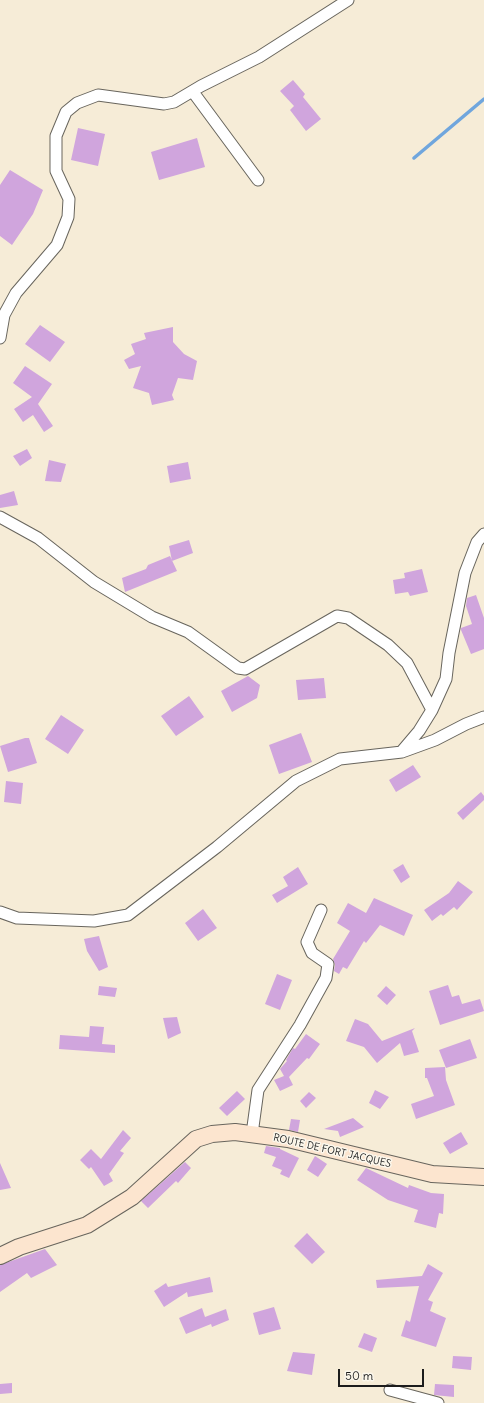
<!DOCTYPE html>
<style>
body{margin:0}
#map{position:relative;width:484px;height:1403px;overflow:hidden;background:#f6ecd7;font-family:Delius,sans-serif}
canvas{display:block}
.scale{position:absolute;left:338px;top:1369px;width:86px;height:18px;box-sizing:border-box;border:2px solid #1c1c1c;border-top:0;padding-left:5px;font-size:12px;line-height:14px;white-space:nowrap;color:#1c1c1c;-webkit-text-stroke:3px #fbf7ec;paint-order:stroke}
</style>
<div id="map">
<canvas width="484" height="1403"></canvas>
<div class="scale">50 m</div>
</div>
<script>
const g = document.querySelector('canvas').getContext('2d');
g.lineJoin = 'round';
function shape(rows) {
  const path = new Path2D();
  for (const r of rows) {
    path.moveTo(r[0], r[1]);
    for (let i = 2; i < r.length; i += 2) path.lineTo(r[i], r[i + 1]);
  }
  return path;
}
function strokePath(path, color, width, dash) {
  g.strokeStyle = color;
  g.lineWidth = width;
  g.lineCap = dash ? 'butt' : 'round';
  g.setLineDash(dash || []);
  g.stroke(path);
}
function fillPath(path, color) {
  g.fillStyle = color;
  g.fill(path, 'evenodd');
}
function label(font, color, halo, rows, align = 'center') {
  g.font = font + ' Delius,sans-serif';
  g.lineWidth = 3;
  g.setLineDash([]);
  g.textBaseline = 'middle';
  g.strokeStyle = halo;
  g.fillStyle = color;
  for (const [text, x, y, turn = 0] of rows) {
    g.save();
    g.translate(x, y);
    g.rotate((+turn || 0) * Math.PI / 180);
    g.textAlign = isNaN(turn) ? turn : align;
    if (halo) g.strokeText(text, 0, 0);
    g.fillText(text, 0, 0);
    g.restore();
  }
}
strokePath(shape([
 [414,158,484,99]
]), '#70a6dd', 3.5);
fillPath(shape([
 [293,80,305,94,303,97,321,119,306,131,290,110,294,106,280,91],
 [78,128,105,134,98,166,71,160],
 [197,138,205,167,159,180,151,152],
 [10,170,43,190,33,214,12,245,0,236,0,185],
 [40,325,65,342,50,362,25,344],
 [173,327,173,342,184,354,197,361,193,380,178,378,172,395,174,400,152,405,149,393,133,388,141,366,129,369,124,360,135,354,131,344,146,339,144,333],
 [25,366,52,384,38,404,53,426,44,432,33,415,23,422,14,409,32,397,13,383],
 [27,449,32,458,20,466,13,456],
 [49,460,66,464,61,482,45,481],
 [188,462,191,479,170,483,167,466],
 [14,491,18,505,0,508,0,495],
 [189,540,193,553,172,561,169,546],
 [170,556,177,571,125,592,122,578,146,569,148,565],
 [422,569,428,592,410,596,408,592,395,594,393,580,405,578,404,573],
 [476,595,484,618,484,649,471,654,461,630,461,628,472,624,466,606,467,598],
 [248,676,260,685,257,698,232,712,221,691],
 [324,678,326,698,298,700,296,680],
 [189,696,204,717,176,736,161,716],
 [61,715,84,730,68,754,45,739],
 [301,733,312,762,279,774,269,745],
 [25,738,29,738,37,763,8,772,0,746],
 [413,765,421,777,396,792,389,780],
 [6,781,23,783,21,804,4,802],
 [481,792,484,796,484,800,463,820,457,813],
 [403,864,410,877,401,883,393,870],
 [298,867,308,884,277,903,272,895,288,886,283,877],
 [458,881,473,892,457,910,454,907,443,916,441,914,432,921,424,910,449,893],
 [374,898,413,915,404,936,380,925,366,943,364,941,347,969,343,967,339,974,334,971,335,965,333,959,350,931,337,923,348,903,366,913],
 [203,909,217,928,198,941,185,923],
 [99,936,108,967,99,971,87,951,84,939],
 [277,974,292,980,280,1010,265,1004],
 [448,985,452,997,459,995,462,1004,480,999,484,1011,440,1025,429,991],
 [99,986,117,988,115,997,98,995],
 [386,986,396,995,387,1005,377,996],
 [177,1017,181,1033,168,1039,163,1018],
 [355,1019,368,1024,382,1041,415,1028,412,1031,419,1052,404,1056,400,1043,377,1063,364,1047,346,1041],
 [90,1026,104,1027,102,1044,115,1045,115,1053,59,1049,60,1035,89,1037],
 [306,1034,320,1044,309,1059,307,1058,289,1077,293,1085,280,1091,274,1080,284,1076,280,1069,287,1061,286,1060,293,1048,295,1049],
 [470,1039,477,1058,446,1068,439,1050],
 [445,1067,446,1080,455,1105,416,1119,411,1104,434,1096,427,1078,425,1078,425,1068],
 [375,1090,389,1097,380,1109,369,1103],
 [237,1091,245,1099,227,1116,219,1108],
 [309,1092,316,1098,306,1108,300,1101],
 [353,1118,364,1127,340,1137,338,1131,324,1129],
 [291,1119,300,1120,298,1132,289,1130],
 [123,1130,131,1138,120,1151,124,1153,109,1174,113,1181,104,1186,91,1167,89,1169,80,1160,91,1149,101,1159],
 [461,1132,468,1144,450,1154,443,1143],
 [266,1146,280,1148,280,1149,299,1158,289,1178,280,1174,282,1170,272,1166,276,1157,264,1153],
 [315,1156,327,1164,318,1177,307,1170],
 [185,1162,191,1168,178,1183,176,1181,148,1208,141,1201],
 [0,1163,11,1188,0,1190],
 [366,1168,408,1188,409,1185,431,1193,444,1194,443,1214,439,1213,436,1228,414,1222,418,1210,388,1200,357,1180],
 [307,1233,325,1252,312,1264,294,1246],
 [45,1249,57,1265,31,1278,27,1273,0,1292,0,1265],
 [428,1264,443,1273,428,1300,433,1302,430,1311,446,1318,436,1347,401,1336,406,1320,410,1322,419,1286,377,1288,376,1280,422,1276],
 [210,1277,213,1292,188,1297,187,1292,164,1307,154,1291,166,1283,168,1287],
 [274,1307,281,1329,259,1335,253,1313],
 [202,1308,205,1317,226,1309,229,1320,212,1327,211,1324,186,1334,179,1318],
 [364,1333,377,1338,372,1352,358,1347],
 [293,1352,315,1354,312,1375,287,1371],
 [453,1356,472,1357,471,1370,452,1368],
 [12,1383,12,1393,0,1394,0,1384],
 [435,1384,454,1385,454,1397,434,1395]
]), '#d0a5dd');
const street = shape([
 [193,92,258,180],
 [0,338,4,315,16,293,57,245,68,217,69,199,56,171,56,136,66,112,77,103,98,95,164,104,174,102,201,86,259,57,348,0],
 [0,517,38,538,94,582,152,617,188,632,238,668,245,669,337,616,348,618,388,645,407,663,432,710],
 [402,751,419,731,432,710,446,679,449,653,465,573,477,542,484,534],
 [0,912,17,918,94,921,128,915,217,847,296,781,340,759,402,752,435,740,466,724,484,717],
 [252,1134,258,1090,300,1025,326,978,328,964,312,953,307,942,321,910],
 [390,1390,438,1403]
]);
const secondary = shape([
 [0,1256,19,1247,87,1225,132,1197,196,1139,212,1134,235,1132,288,1139,432,1174,484,1177]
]);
strokePath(street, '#68655d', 13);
strokePath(secondary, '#68655d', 18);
strokePath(street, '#fff', 11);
strokePath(secondary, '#fce5cf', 16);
label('10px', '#1c1c1c', '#fbf7ec', [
 ["ROUTE DE FORT JACQUES",332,1151,13]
]);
</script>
